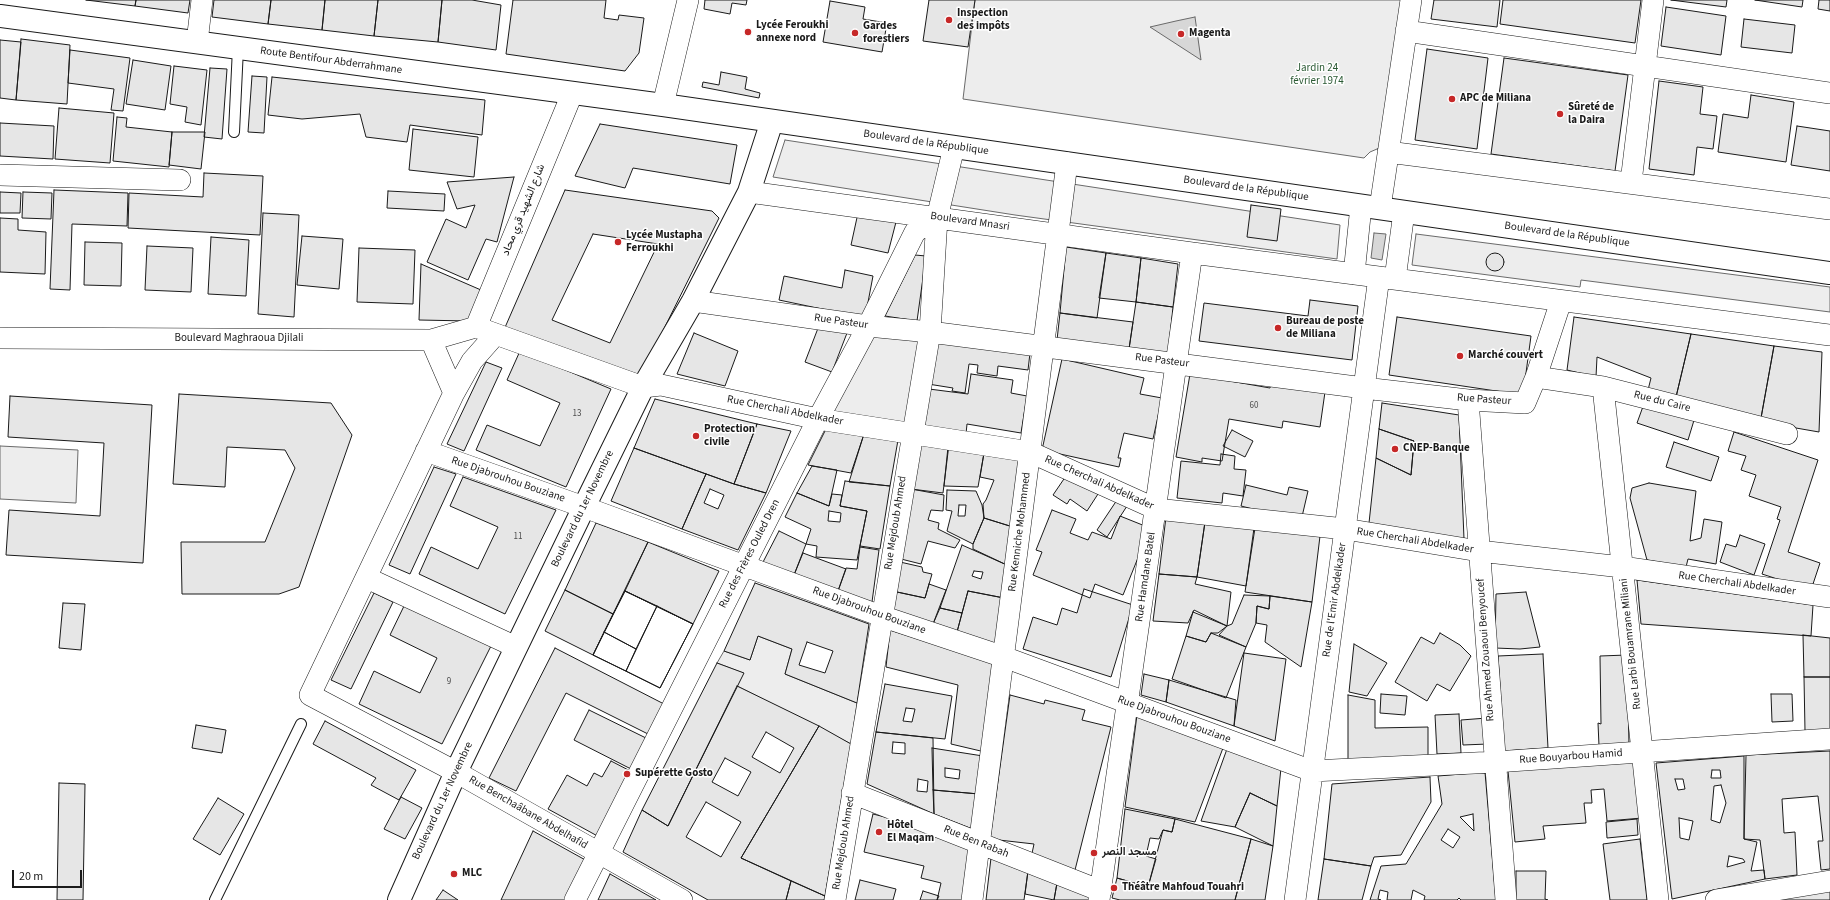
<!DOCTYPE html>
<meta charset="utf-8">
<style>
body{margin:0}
#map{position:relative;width:1830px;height:900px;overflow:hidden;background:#fff;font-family:"Source Sans 3",sans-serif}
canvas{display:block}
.scale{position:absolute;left:12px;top:870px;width:70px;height:18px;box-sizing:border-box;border:2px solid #1a1a1a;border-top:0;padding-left:5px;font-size:12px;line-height:14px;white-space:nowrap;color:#1a1a1a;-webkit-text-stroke:3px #fff;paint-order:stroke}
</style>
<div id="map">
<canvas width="1830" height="900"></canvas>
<div class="scale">20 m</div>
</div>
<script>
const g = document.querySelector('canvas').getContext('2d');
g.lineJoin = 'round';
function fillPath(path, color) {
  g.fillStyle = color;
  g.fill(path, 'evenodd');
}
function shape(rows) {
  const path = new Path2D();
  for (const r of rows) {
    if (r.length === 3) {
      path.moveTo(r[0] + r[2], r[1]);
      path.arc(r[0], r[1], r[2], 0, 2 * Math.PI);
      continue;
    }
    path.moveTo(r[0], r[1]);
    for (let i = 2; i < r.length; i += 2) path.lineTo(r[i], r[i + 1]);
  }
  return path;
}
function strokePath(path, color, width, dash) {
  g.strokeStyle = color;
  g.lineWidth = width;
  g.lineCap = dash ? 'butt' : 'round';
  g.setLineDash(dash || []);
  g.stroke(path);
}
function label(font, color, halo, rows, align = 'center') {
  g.font = font + ' "Source Sans 3",Vazirmatn,sans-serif';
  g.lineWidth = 3;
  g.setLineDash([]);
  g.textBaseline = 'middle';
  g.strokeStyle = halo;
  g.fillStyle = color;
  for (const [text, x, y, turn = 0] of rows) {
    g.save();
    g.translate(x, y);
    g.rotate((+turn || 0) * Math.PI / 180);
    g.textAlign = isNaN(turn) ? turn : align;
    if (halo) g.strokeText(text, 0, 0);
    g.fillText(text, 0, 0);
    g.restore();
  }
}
const built = shape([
 [975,0,1405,0,1384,146,1370,152,1364,158,963,99,975,0],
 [785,140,1340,225,1337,259,1015,215,773,177,785,140],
 [1416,234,1830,287,1830,312,1581,280,1580,287,1412,265,1416,234],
 [870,333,922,340,907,423,830,411,870,333],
 [0,446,78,450,76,503,0,499,0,446],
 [758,636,792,649,785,674,857,703,851,744,737,686,743,673,717,663,724,651,750,660,758,636]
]);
fillPath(built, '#ededed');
strokePath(built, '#6a6a6a', 1);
const water = shape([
 [1195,17,1201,60,1150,27,1176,21,1195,17],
 [1374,233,1386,234,1382,260,1371,258,1374,233]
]);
fillPath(water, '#d7d7d7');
strokePath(water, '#6a6a6a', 1);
const building = shape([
 [86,0,136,0,135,6,86,0],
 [136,0,190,0,188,13,135,6,136,0],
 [214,0,271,0,268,24,212,17,214,0],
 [271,0,325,0,322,30,268,24,271,0],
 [325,0,378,0,374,36,322,30,325,0],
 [378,0,442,0,438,42,374,36,378,0],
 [442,0,472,0,501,5,496,50,438,42,442,0],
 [513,0,606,0,604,18,618,20,619,15,644,18,639,53,625,71,506,54,513,0],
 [705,0,747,0,746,5,732,3,730,14,704,9,705,0],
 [929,0,975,0,968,47,923,41,929,0],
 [1434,0,1500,0,1497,27,1431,19,1434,0],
 [1503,0,1641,0,1635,43,1500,24,1503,0],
 [1671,0,1727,0,1726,7,1671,0],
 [1755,0,1803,0,1802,7,1755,0],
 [1819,0,1830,0,1830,11,1818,9,1819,0],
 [830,1,865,7,863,19,887,23,882,52,823,42,830,1],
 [1666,7,1726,16,1721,55,1661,46,1666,7],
 [1744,19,1795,25,1792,53,1741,47,1744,19],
 [21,39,70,45,67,104,16,100,21,39],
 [0,40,21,42,16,100,0,98,0,40],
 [1427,49,1488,58,1477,149,1415,140,1427,49],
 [70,50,130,58,123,111,111,110,114,89,68,83,70,50],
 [1504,58,1628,75,1615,171,1491,154,1504,58],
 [133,60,171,66,165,110,126,104,133,60],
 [174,66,207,70,201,125,185,122,187,107,170,104,174,66],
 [210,68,227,69,222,139,204,137,210,68],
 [721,72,747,77,745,89,760,93,759,98,702,87,703,82,719,85,721,72],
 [252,76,267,77,264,133,248,132,252,76],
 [272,77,485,100,482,135,410,125,407,142,366,137,360,114,302,119,268,115,272,77],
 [1659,81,1703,87,1700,114,1717,116,1713,149,1697,147,1694,175,1649,169,1659,81],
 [1751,95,1794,102,1786,162,1718,152,1723,114,1748,118,1751,95],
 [59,108,114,113,110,163,55,159,59,108],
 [117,117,127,118,126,127,172,132,169,167,113,161,117,117],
 [0,123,54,126,53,159,0,156,0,123],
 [600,124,737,145,730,184,633,168,625,188,575,176,600,124],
 [1797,126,1830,131,1830,171,1791,165,1797,126],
 [413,129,478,137,474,177,409,170,413,129],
 [172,132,205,132,201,169,169,165,172,132],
 [204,173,263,176,260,235,128,228,129,193,203,197,204,173],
 [514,177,497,242,486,239,468,280,427,262,446,219,466,228,475,205,457,209,447,182,514,177],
 [54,190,128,193,127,226,72,224,70,290,50,289,54,190],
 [565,190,712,211,719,218,639,379,503,332,565,190],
 [593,234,658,244,610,343,552,320,593,234],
 [388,191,445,194,444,211,387,208,388,191],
 [0,192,21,193,20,213,0,213,0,192],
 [23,192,52,193,51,219,22,218,23,192],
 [1251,205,1281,209,1277,241,1247,237,1251,205],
 [263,213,299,215,294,317,258,314,263,213],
 [858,213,896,222,888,253,851,245,858,213],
 [0,218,18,219,18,230,46,232,45,274,0,272,0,218],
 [302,236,343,239,339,289,297,285,302,236],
 [211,237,249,240,246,296,208,294,211,237],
 [85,242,122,243,121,286,84,285,85,242],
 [147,246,193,248,191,292,145,290,147,246],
 [1066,247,1106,253,1097,318,1060,313,1066,247],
 [359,248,415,250,413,304,357,302,359,248],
 [1495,262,9],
 [1106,253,1141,258,1136,302,1099,298,1106,253],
 [915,255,926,256,917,321,885,316,915,255],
 [1141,258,1178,264,1173,307,1136,302,1141,258],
 [421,264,481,290,469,321,419,320,421,264],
 [845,270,873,276,865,318,779,300,784,276,842,288,845,270],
 [1310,300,1358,306,1352,360,1199,341,1204,303,1308,316,1310,300],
 [1136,302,1173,307,1168,354,1129,349,1136,302],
 [1060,313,1133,322,1129,349,1057,340,1060,313],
 [1397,317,1531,336,1523,395,1389,375,1397,317],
 [1574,317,1691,334,1676,397,1648,390,1651,378,1597,357,1596,377,1567,370,1574,317],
 [820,323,847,333,832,372,805,362,820,323],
 [694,333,738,351,725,386,677,374,694,333],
 [1691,334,1774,346,1761,418,1676,397,1691,334],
 [934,339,1030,353,1028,370,998,366,997,376,977,373,978,365,969,364,965,393,952,391,953,388,928,384,934,339],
 [1774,346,1822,352,1819,432,1773,424,1761,418,1774,346],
 [520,351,611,389,566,487,476,450,487,425,540,446,560,403,507,380,520,351],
 [1062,359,1144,378,1140,394,1162,398,1153,439,1124,433,1118,458,1121,458,1119,467,1042,450,1062,359],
 [486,362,502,368,464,451,447,444,486,362],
 [971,374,1013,380,1011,393,1027,396,1021,433,967,424,966,434,923,428,929,389,968,394,971,374],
 [1190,374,1270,388,1271,383,1325,392,1320,427,1283,421,1282,428,1229,419,1222,461,1202,458,1202,462,1176,457,1190,374],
 [179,394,331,403,352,435,299,587,279,594,182,594,181,542,265,542,295,468,285,450,227,447,225,487,173,484,179,394],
 [10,396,152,405,143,563,6,555,9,510,100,516,104,443,8,437,10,396],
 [655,399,757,424,734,484,634,448,655,399],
 [1645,401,1695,417,1688,440,1637,423,1645,401],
 [1382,403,1459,415,1464,539,1369,523,1376,458,1411,475,1414,441,1379,429,1382,403],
 [757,424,791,431,766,493,734,484,757,424],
 [826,429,864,434,851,473,808,465,826,429],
 [1379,429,1414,441,1411,475,1376,458,1379,429],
 [1232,430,1253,441,1245,457,1223,446,1232,430],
 [1734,432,1818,460,1788,552,1820,563,1811,590,1762,574,1780,520,1777,519,1781,507,1749,496,1756,475,1741,470,1746,456,1728,451,1734,432],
 [864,434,898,440,890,486,849,482,864,434],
 [917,441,949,444,943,493,911,489,917,441],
 [1674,442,1719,457,1711,481,1666,467,1674,442],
 [948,447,984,453,978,487,944,486,948,447],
 [634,448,706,474,682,529,611,501,634,448],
 [984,453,1020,459,1013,527,984,518,983,504,986,500,994,480,980,477,984,453],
 [1221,454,1235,456,1234,469,1246,470,1243,496,1223,493,1222,503,1177,498,1181,461,1220,465,1221,454],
 [812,466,837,470,829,506,797,493,812,466],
 [434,467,456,474,410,574,389,565,434,467],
 [1068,473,1098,494,1087,511,1070,499,1067,504,1053,495,1068,473],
 [706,474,734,484,766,493,738,550,682,529,706,474],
 [710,489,724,495,718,509,704,503,710,489],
 [463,477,556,510,505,614,419,574,431,547,478,569,498,527,450,506,463,477],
 [845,481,890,486,880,549,860,546,867,511,840,506,845,481],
 [1649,483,1696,491,1690,541,1701,538,1704,519,1722,522,1716,564,1688,559,1686,567,1647,560,1630,498,1632,488,1649,483],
 [1246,485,1287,495,1289,487,1308,491,1301,521,1241,506,1246,485],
 [911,489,944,495,943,511,931,510,928,520,939,523,938,529,960,540,955,548,928,541,921,564,901,559,911,489],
 [947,490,976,491,982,505,984,518,973,544,947,531,952,511,946,510,947,490],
 [959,505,966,505,965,516,958,516,959,505],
 [797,493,829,506,832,494,842,495,840,506,867,511,857,560,816,557,817,546,806,544,811,529,785,517,797,493],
 [829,511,841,513,840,522,828,521,829,511],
 [1117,500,1127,506,1107,537,1097,530,1117,500],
 [1052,510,1076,519,1070,533,1088,540,1092,532,1111,539,1120,516,1150,528,1123,595,1095,584,1090,598,1033,575,1042,552,1036,550,1052,510],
 [1166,517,1205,522,1197,577,1159,574,1166,517],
 [984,518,1013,527,1009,566,973,549,973,544,984,518],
 [1205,522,1254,528,1246,586,1197,577,1205,522],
 [596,523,648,542,613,614,565,590,596,523],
 [1255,528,1320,536,1312,602,1245,592,1255,528],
 [779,531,806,544,794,575,762,564,779,531],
 [1740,535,1765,544,1754,575,1720,562,1726,544,1736,547,1740,535],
 [648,542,719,571,693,624,625,591,648,542],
 [962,545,1009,566,1004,598,968,591,962,613,940,608,962,545],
 [974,571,983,572,981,579,972,576,974,571],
 [860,547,879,550,872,602,838,591,846,568,857,569,860,547],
 [803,553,846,569,838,591,794,575,803,553],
 [900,562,922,567,923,572,932,574,925,598,897,592,900,562],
 [1159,574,1197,577,1195,584,1231,592,1227,626,1194,610,1188,623,1153,621,1159,574],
 [1637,580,1813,605,1811,636,1641,624,1637,580],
 [755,583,869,624,857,703,785,674,792,649,758,636,750,660,724,651,755,583],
 [807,642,833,651,825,673,799,665,807,642],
 [929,584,946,590,933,624,892,610,897,592,925,598,929,584],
 [1084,589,1133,605,1111,677,1023,649,1033,617,1057,625,1062,608,1077,613,1084,589],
 [565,590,613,614,593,655,545,631,565,590],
 [625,591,693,624,660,688,593,655,625,591],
 [625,591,657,606,636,649,604,632,625,591],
 [968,591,1004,598,998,645,957,632,968,591],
 [1526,592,1540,647,1520,649,1495,648,1496,594,1526,592],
 [374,593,393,602,351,689,331,680,374,593],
 [1244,595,1270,596,1269,609,1257,606,1256,623,1246,647,1219,635,1227,626,1232,624,1244,595],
 [1270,596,1312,602,1301,667,1265,642,1267,625,1256,623,1257,606,1269,609,1270,596],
 [63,603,85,604,81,650,59,648,63,603],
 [405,604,492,644,442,744,359,704,374,671,420,693,437,658,390,635,405,604],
 [657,606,693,624,660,688,626,671,657,606],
 [940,608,962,613,957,632,933,624,940,608],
 [1193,612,1227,626,1218,633,1211,633,1206,642,1186,636,1193,612],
 [890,630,997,664,985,752,951,744,958,685,886,667,890,630],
 [604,632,636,649,626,671,593,655,604,632],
 [1211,633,1246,647,1226,698,1172,679,1186,636,1206,642,1211,633],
 [1440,633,1460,645,1471,656,1450,691,1437,684,1427,701,1395,682,1421,637,1434,644,1440,633],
 [1803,635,1830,638,1830,677,1804,677,1803,635],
 [1354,644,1387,663,1367,696,1349,692,1354,644],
 [555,648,664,704,648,734,566,693,516,791,489,778,555,648],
 [1244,653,1286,659,1275,741,1234,726,1244,653],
 [1543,654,1548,748,1504,751,1498,656,1543,654],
 [1627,655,1629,745,1599,746,1598,723,1601,724,1600,656,1627,655],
 [717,663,744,673,668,826,642,810,717,663],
 [1144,674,1169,680,1166,702,1141,695,1144,674],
 [1804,677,1830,677,1830,730,1805,731,1804,677],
 [1169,680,1236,700,1234,726,1166,702,1169,680],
 [885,684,952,696,945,739,876,732,885,684],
 [906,708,915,709,912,722,903,721,906,708],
 [737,686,819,726,741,858,791,881,786,900,708,900,623,852,642,810,668,826,737,686],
 [766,732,794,748,780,773,752,757,766,732],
 [725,758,751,772,738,796,712,782,725,758],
 [706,802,741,822,721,857,686,837,706,802],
 [1381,694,1407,696,1405,715,1380,713,1381,694],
 [1771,694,1792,694,1793,721,1772,722,1771,694],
 [1010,695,1044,704,1045,700,1085,710,1082,720,1111,727,1075,870,1031,858,1034,844,990,839,1010,695],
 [1348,695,1375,700,1375,728,1428,727,1428,759,1348,760,1348,695],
 [589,710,648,739,633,770,574,740,589,710],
 [1459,714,1461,753,1437,754,1435,715,1459,714],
 [1137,715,1223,748,1195,822,1125,807,1137,715],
 [1487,718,1488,744,1463,745,1461,720,1487,718],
 [325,721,416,770,399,800,371,785,376,778,313,744,325,721],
 [196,725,226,730,222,753,192,748,196,725],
 [819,726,851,744,825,896,741,858,819,726],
 [876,732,933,738,934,814,867,784,876,732],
 [893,742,905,743,905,754,892,753,893,742],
 [918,779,928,781,927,792,917,791,918,779],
 [932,748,983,756,979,794,933,790,932,748],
 [945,768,960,770,959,779,945,777,945,768],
 [1227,749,1281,768,1277,806,1250,793,1235,827,1201,821,1227,749],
 [1830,751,1830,869,1821,870,1818,841,1823,841,1818,796,1782,799,1784,833,1795,832,1797,875,1765,879,1760,840,1744,839,1746,755,1830,751],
 [1744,756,1744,839,1757,842,1751,871,1764,870,1765,879,1672,899,1656,763,1744,756],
 [1712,770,1720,770,1721,778,1711,778,1712,770],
 [1675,779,1683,779,1685,789,1678,790,1675,779],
 [1721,785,1726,803,1720,823,1711,820,1714,786,1721,785],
 [1679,818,1693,821,1689,840,1680,838,1679,818],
 [1729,856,1743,859,1745,862,1727,867,1729,856],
 [1637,760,1642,818,1607,821,1604,789,1591,790,1592,803,1584,803,1586,823,1543,826,1545,839,1515,842,1508,771,1637,760],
 [611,761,638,775,603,839,548,809,567,775,587,786,594,773,602,777,611,761],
 [1485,772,1496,900,1461,900,1459,898,1457,900,1424,900,1425,896,1413,890,1411,900,1387,900,1388,892,1380,890,1378,899,1381,900,1370,900,1381,866,1406,864,1442,804,1438,776,1485,772],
 [1473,814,1474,831,1460,817,1473,814],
 [1448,829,1460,837,1453,848,1441,840,1448,829],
 [1430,777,1431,802,1401,855,1374,857,1371,866,1324,859,1332,784,1430,777],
 [59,783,85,784,83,900,57,900,59,783],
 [933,790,979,794,975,830,934,814,933,790],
 [1250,793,1277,806,1273,846,1235,827,1250,793],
 [401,797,422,808,405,839,384,829,401,797],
 [218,798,244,814,220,855,193,839,218,798],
 [1125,809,1175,819,1172,832,1163,830,1159,839,1150,838,1146,856,1156,859,1148,887,1117,878,1125,809],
 [873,814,979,841,965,900,937,900,941,883,921,878,924,866,864,852,873,814],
 [1175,819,1251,839,1235,900,1120,900,1112,898,1117,878,1148,887,1163,830,1172,832,1175,819],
 [1637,819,1638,835,1607,838,1606,822,1637,819],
 [533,831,589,862,569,900,501,900,533,831],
 [1251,839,1273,846,1265,900,1235,900,1251,839],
 [1640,839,1647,900,1610,900,1603,844,1640,839],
 [991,858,1028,871,1024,900,986,900,991,858],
 [1324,859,1371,866,1362,900,1318,900,1324,859],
 [1028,871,1057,883,1054,900,1025,894,1028,871],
 [1516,871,1546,871,1545,899,1548,900,1516,900,1516,871],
 [610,874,656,900,598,900,610,874],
 [860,880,896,889,893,900,855,900,860,880],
 [791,881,825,896,824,900,786,900,791,881],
 [1057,883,1090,897,1089,900,1054,900,1057,883],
 [1830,888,1830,900,1769,900,1830,888],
 [443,890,458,900,436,900,443,890],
 [923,891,939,896,937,900,920,900,923,891]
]);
fillPath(building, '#e6e6e6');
strokePath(building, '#1a1a1a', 1);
const service = shape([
 [234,132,238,48],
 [215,900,301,724]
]);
const minor = shape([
 [1406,31,1830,93],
 [197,42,202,0],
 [663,105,688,0],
 [1388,152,1830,209],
 [0,175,180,180],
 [1631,182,1653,0],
 [749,192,1192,253,1830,335],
 [1380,208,1411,0],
 [1354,274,1361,206],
 [1395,279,1404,212],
 [693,301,868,326,930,332,1364,388,1468,400,1525,403,1536,377,1561,301],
 [476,327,643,387,661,385,818,419,1030,452,1156,509,1345,529,1479,551,1622,567,1830,597],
 [476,327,572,94],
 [495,335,472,361,454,393,310,695,456,772,682,900],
 [0,338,431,340,476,327],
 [431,340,454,393],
 [1536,377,1603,387,1787,434],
 [1603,387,1658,900],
 [1468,400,1506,900],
 [426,451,584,507,881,616,1004,657,1312,771,1495,762,1830,739],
 [367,578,516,647],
 [852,793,1101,891],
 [575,900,818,419,868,326,915,232,937,218],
 [835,900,930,332,937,218,954,147],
 [972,900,1067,163],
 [1099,900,1192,253],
 [1295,900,1379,277],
 [1716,900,1830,881]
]);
const tertiary = shape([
 [399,900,456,772,584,507,643,387,693,301,749,192,772,121]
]);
const secondary = shape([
 [0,16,663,105,1830,273]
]);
strokePath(service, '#1a1a1a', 12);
strokePath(minor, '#1a1a1a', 22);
strokePath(tertiary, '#1a1a1a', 24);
strokePath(secondary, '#1a1a1a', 24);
strokePath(service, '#fff', 10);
strokePath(minor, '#fff', 21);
strokePath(tertiary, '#fff', 22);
strokePath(secondary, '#fff', 22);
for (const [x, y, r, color] of [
 [949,20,4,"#c62828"],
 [748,32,4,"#c62828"],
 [855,33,4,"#c62828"],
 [1181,34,4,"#c62828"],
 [1452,99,4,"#c62828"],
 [1560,114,4,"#c62828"],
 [618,242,4,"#c62828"],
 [1278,328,4,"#c62828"],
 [1460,356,4,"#c62828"],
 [696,436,4,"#c62828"],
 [1395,449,4,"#c62828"],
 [627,774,4,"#c62828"],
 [879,832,4,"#c62828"],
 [1094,853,4,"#c62828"],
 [454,874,4,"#c62828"],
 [1114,888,4,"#c62828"]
]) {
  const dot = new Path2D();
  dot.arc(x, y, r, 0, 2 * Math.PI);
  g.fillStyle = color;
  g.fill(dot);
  strokePath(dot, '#fff', 1.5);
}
label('9px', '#4d4d4d', null, [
 ["60",1254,406],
 ["13",577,414],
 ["11",518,537],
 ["9",449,682]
]);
label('bold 11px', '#1a1a1a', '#fff', [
 ["Inspection",957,14],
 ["des impôts",957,27],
 ["Lycée Feroukhi",756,26],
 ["annexe nord",756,39],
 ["Gardes",863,27],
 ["forestiers",863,40],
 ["Magenta",1189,34],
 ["APC de Miliana",1460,99],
 ["Sûreté de",1568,108],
 ["la Daira",1568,121],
 ["Lycée Mustapha",626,236],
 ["Ferroukhi",626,249],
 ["Bureau de poste",1286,322],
 ["de Miliana",1286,335],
 ["Marché couvert",1468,356],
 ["Protection",704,430],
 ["civile",704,443],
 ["CNEP-Banque",1403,449],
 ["Supérette Gosto",635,774],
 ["Hôtel",887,826],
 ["El Maqam",887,839],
 ["مسجد النصر",1102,853],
 ["MLC",462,874],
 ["Théâtre Mahfoud Touahri",1122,888]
], 'left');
label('11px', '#1a1a1a', '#fff', [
 ["Route Bentifour Abderrahmane",331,61,8],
 ["Boulevard de la République",926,143,8],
 ["Boulevard de la République",1246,189,8],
 ["شارع الشهيد قري محاد",524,210,-68],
 ["Boulevard Mnasri",970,222,8],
 ["Boulevard de la République",1567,235,8],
 ["Rue Pasteur",841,322,8],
 ["Boulevard Maghraoua Djilali",239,339],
 ["Rue Pasteur",1162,361,7],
 ["Rue Pasteur",1484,400,4],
 ["Rue du Caire",1662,402,14],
 ["Rue Cherchali Abdelkader",785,411,11],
 ["Rue Djabrouhou Bouziane",508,480,19],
 ["Rue Cherchali Abdelkader",1099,483,24],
 ["Boulevard du 1er Novembre",583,509,-64],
 ["Rue Mejdoub Ahmed",896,523,-81],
 ["Rue Kenniche Mohammed",1020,532,-83],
 ["Rue Cherchali Abdelkader",1415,541,9],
 ["Rue des Frères Ouled Dren",750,554,-63],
 ["Rue Hamdane Batel",1146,577,-82],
 ["Rue Cherchali Abdelkader",1737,584,8],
 ["Rue de l'Emir Abdelkader",1335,600,-82],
 ["Rue Djabrouhou Bouziane",869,611,20],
 ["Rue Larbi Bouamrane Miliani",1631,644,-96],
 ["Rue Ahmed Zouaoui Benyoucef",1486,650,-94],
 ["Rue Djabrouhou Bouziane",1174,720,20],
 ["Rue Bouyarbou Hamid",1571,757,-4],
 ["Boulevard du 1er Novembre",443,801,-65],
 ["Rue Benchaâbane Abdelhafid",528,813,30],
 ["Rue Ben Rabah",976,842,22],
 ["Rue Mejdoub Ahmed",844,843,-81]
]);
label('11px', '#2b5a34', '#fff', [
 ["Jardin 24",1317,69],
 ["février 1974",1317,82]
]);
</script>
